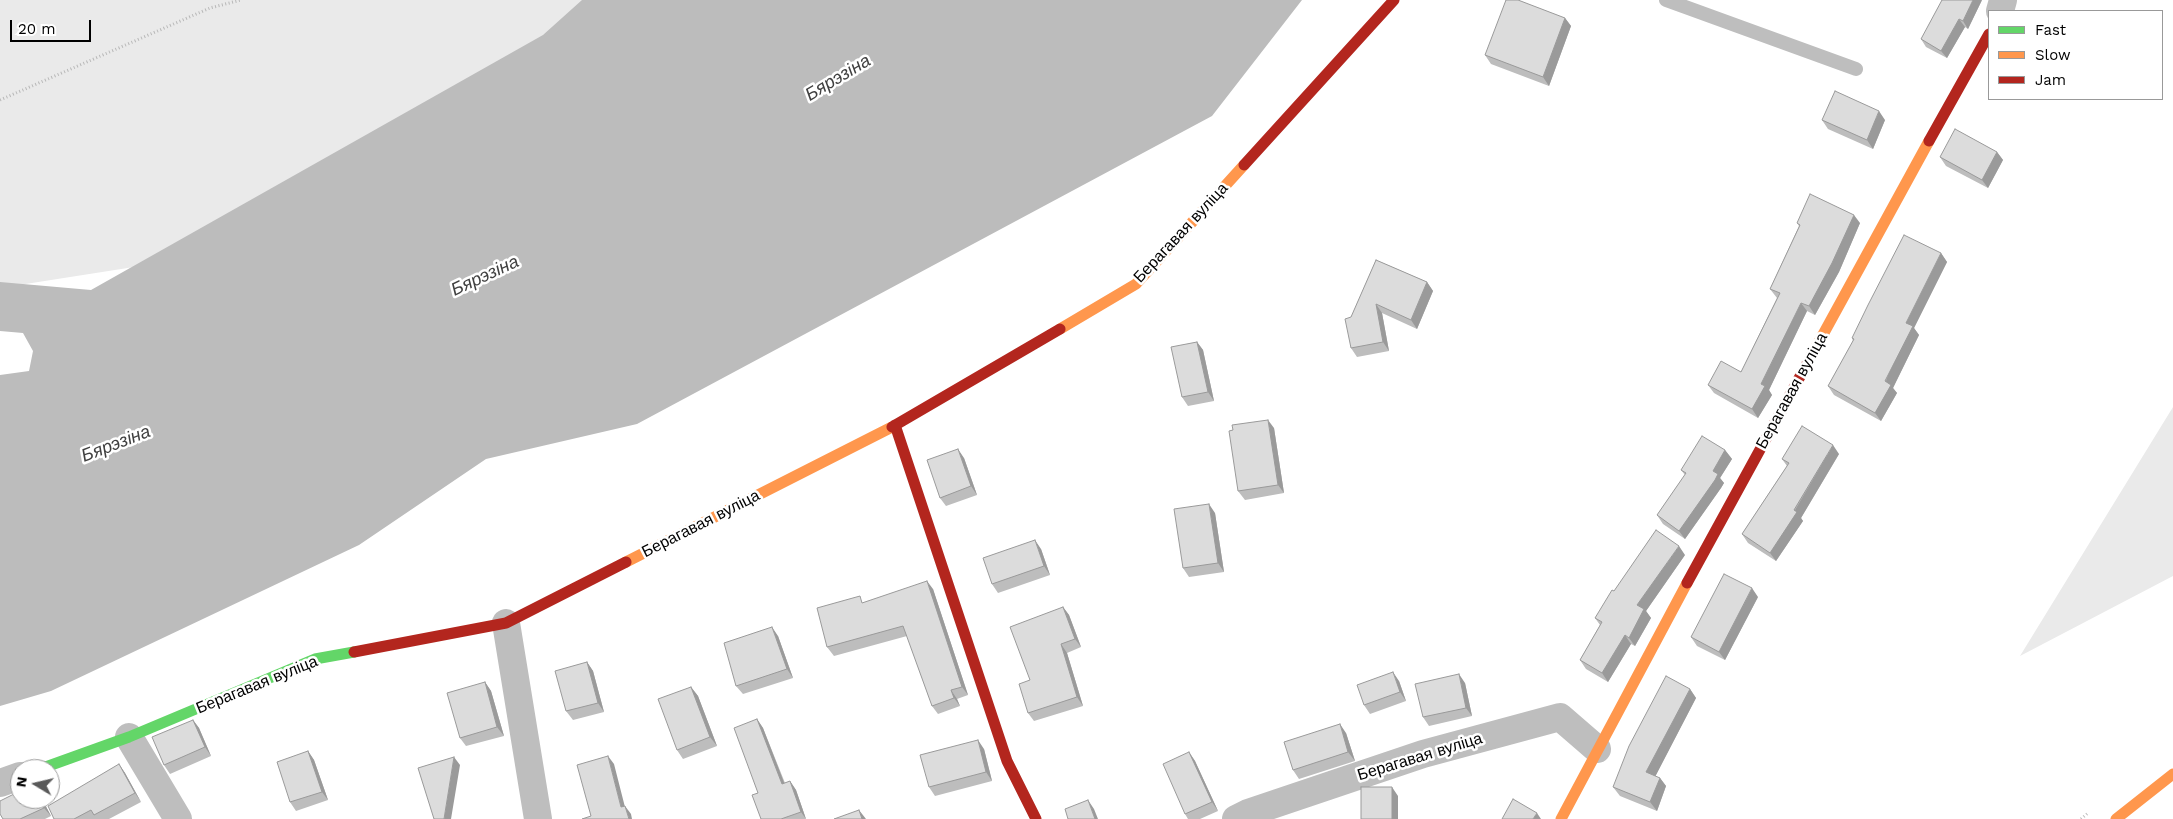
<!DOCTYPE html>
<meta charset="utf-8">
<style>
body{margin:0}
#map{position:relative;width:2173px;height:819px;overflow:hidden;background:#fff;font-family:"Work Sans",sans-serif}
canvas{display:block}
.legend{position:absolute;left:1988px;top:10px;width:175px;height:90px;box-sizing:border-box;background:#fff;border:1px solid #999;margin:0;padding:6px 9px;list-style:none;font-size:15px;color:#000}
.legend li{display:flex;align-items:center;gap:10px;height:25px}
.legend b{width:25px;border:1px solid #999}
.north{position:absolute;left:10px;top:759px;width:50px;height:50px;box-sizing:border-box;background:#fff;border:1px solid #999;border-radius:50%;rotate:279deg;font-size:14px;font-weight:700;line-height:20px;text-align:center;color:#000}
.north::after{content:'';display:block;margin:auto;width:18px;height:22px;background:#595959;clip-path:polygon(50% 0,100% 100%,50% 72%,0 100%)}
.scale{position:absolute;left:10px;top:20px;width:81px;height:22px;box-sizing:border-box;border:2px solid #000;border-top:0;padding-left:6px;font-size:15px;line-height:18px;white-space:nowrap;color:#000;-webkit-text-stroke:4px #fff;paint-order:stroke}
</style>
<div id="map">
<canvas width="2173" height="819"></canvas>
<ul class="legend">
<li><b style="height:6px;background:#63d668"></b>Fast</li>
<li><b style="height:6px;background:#ff974d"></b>Slow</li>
<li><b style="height:6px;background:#b3261e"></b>Jam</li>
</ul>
<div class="north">N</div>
<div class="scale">20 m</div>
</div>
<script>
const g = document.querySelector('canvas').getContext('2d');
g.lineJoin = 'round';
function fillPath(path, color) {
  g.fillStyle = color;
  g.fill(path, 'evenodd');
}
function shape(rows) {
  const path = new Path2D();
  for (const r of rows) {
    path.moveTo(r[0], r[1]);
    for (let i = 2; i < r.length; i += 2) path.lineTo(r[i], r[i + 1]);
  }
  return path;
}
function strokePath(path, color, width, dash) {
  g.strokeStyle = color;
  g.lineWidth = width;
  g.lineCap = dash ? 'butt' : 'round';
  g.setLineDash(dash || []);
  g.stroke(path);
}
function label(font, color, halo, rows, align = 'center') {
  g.font = font + ' "Work Sans",sans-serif';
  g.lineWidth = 5;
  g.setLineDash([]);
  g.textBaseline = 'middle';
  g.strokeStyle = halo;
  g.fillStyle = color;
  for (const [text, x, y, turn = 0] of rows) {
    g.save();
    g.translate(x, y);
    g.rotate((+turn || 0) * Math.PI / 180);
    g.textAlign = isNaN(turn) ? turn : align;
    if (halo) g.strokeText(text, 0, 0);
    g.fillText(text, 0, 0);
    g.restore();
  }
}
fillPath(shape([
 [0,0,610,0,134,267,0,288],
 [2173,407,2173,576,2020,656]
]), '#eaeaea');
fillPath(shape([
 [582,0,1302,0,1212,116,637,424,486,459,359,545,51,691,0,706,0,375,29,371,33,351,23,333,0,331,0,282,91,290,543,35]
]), '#bcbcbc');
strokePath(shape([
 [0,100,210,8,241,0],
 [2081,819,2088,813]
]), '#b8b8b8', 3, [1, 2.5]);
strokePath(shape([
 [1666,0,1856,69]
]), '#bebebe', 14);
strokePath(shape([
 [2000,11,2003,0],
 [506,623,538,819],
 [129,737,178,819],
 [0,783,20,776],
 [1236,819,1248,813,1423,754,1560,717,1597,749]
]), '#bebebe', 28);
strokePath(shape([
 [40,769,129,737,315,659,354,652]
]), '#63d668', 11);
strokePath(shape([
 [1060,329,1136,284,1244,165],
 [1814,351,1929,141],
 [626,562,892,427],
 [1561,819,1687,583],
 [2116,819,2173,774]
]), '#ff974d', 11);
strokePath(shape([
 [1929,141,1989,34],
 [1244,165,1394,0],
 [895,425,1007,761,1036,819],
 [892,427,1060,329],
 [1687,583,1814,351],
 [354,652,506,623,626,562]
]), '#b3261e', 11);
fillPath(shape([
 [1982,0,1968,29,1965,27,1947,58,1926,47,1921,39],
 [1565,18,1571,26,1549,86,1491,64,1485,55],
 [1822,120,1885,120,1873,149,1828,129],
 [1997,152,2003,160,1988,188,1946,166,1940,157],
 [1797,223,1860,223,1839,272,1815,315,1807,311,1769,390,1772,395,1758,418,1714,393,1708,385,1741,372,1777,298,1770,289,1799,226],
 [1941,253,1947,262,1914,328,1919,335,1893,388,1897,393,1881,421,1834,395,1828,386,1853,341,1852,338],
 [1376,260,1427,282,1433,291,1417,329,1382,313,1389,351,1357,357,1351,348,1351,317],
 [1197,342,1203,350,1214,401,1188,406,1182,397],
 [1274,428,1284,493,1245,500,1238,491],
 [1725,450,1732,459,1720,478,1724,483,1721,488,1685,539,1663,524,1657,515,1685,475,1681,470],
 [1839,454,1801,518,1803,521,1776,561,1748,543,1742,534,1787,466,1782,459],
 [964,458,977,495,946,506,940,498],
 [1215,513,1224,572,1189,577,1183,568],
 [1041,549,1050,575,998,593,992,584],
 [1685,555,1646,611,1651,618,1635,646,1631,644,1608,682,1586,669,1580,660,1600,625,1595,618,1614,591],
 [933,589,968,695,957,699,960,706,938,714,932,706,907,636,834,656,827,647,864,603],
 [1758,597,1725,660,1697,646,1691,637],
 [1063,607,1069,615,1081,647,1067,653,1083,706,1034,721,1028,713,1030,680],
 [778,636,793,678,743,694,736,686],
 [587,662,593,671,604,712,573,720,566,711],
 [1399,681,1406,701,1370,714,1364,705],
 [485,682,491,691,504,736,466,746,460,738],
 [1465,683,1472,716,1429,726,1423,717],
 [691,687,698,696,717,746,683,759,677,750],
 [1690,689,1696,698,1655,776,1660,778,1666,786,1657,811,1620,796,1613,787],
 [757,719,763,728,785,783,790,781,796,790,806,819,761,819,758,793],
 [193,720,199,728,211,756,170,774,164,765],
 [1346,733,1355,761,1299,779,1293,770],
 [984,749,992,781,935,796,929,787],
 [308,751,314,760,328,800,296,811,290,802],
 [1189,752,1195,761,1218,811,1200,819,1188,819,1185,814],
 [119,764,125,773,141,802,109,819,54,819],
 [42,799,51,816,45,819,3,819]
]), '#bdbdbd');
fillPath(shape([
 [1973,0,1982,0,1968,29,1963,21],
 [1565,18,1571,26,1549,86,1543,77],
 [1959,19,1965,27,1947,58,1941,51],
 [1879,111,1885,120,1873,149,1867,140],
 [1997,152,2003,160,1988,188,1982,180],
 [1854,215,1860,223,1839,272,1815,315,1809,306],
 [1941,253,1947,262,1914,328,1919,335,1893,388,1897,393,1881,421,1875,413,1906,323],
 [1427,282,1433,291,1417,329,1411,320],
 [1801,303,1807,311,1769,390,1772,395,1758,418,1752,409,1761,384],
 [1376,304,1382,313,1389,351,1383,342],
 [1197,342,1203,350,1214,401,1208,392],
 [1268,420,1274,428,1284,493,1278,485],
 [1833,445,1839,454,1801,518,1803,521,1776,561,1770,553],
 [958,449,964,458,977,495,971,486],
 [1725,450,1732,459,1720,478,1724,483,1721,488,1685,539,1679,531],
 [1209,504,1215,513,1224,572,1218,563],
 [1035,540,1041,549,1050,575,1044,566],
 [1679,546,1685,555,1646,611,1651,618,1635,646,1629,638,1637,605],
 [927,581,933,589,968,695,962,687],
 [1752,588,1758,597,1725,660,1719,652],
 [1063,607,1069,615,1081,647,1075,639],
 [772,627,778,636,793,678,787,669],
 [1625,635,1631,644,1608,682,1602,673],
 [1061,644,1067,653,1083,706,1077,697],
 [587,662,593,671,604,712,598,703],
 [1393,672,1399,681,1406,701,1400,692],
 [1459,674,1465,683,1472,716,1466,708],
 [485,682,491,691,504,736,497,727],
 [691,687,698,696,717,746,710,737],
 [1690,689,1696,698,1653,781,1646,772],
 [951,690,957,699,960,706,954,698],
 [757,719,763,728,788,793,782,784],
 [193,720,199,728,211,756,205,747],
 [1340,724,1346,733,1355,761,1348,752],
 [978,740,984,749,992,781,986,772],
 [308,751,314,760,328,800,322,792],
 [1189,752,1195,761,1218,811,1212,802],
 [608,756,614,764,627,815,621,807],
 [454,757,460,765,451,819,444,819],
 [119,764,125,773,141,802,135,793],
 [1660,778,1666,786,1657,811,1650,802],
 [790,781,796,790,806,819,801,812],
 [1392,787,1398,796,1398,819,1392,819],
 [40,799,42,799,51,816,44,808],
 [1088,800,1094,809,1098,819,1095,819],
 [625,806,631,814,632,819,629,819],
 [859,810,866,819,862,819],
 [1537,813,1541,819,1533,819]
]), '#9a9a9a');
const building = shape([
 [1506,0,1518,0,1565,18,1543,77,1485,55,1506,0],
 [1942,0,1973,0,1963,21,1959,19,1941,51,1921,39,1942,0],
 [1835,91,1879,111,1867,140,1822,120,1835,91],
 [1955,129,1997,152,1982,180,1940,157,1955,129],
 [1810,194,1854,215,1832,263,1809,306,1801,303,1761,384,1765,386,1752,409,1708,385,1721,361,1741,372,1780,293,1770,289,1800,225,1797,223,1810,194],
 [1904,235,1941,253,1906,323,1913,326,1885,381,1891,385,1875,413,1828,386,1854,339,1852,338,1868,305,1904,235],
 [1376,260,1427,282,1411,320,1376,304,1383,342,1351,348,1345,319,1351,317,1376,260],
 [1197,342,1208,392,1182,397,1171,347,1197,342],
 [1268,420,1278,485,1238,491,1229,431,1233,430,1232,425,1268,420],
 [1802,426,1833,445,1794,510,1797,512,1770,553,1742,534,1789,463,1782,459,1802,426],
 [1702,436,1725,450,1713,471,1718,474,1715,480,1679,531,1657,515,1686,473,1681,470,1702,436],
 [958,449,971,486,940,498,927,460,958,449],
 [1209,504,1218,563,1183,568,1174,509,1209,504],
 [1656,530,1679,546,1637,605,1644,609,1629,638,1625,635,1602,673,1580,660,1602,622,1595,618,1612,590,1614,591,1656,530],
 [1035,540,1044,566,992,584,983,558,1035,540],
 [1724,574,1752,588,1719,652,1691,637,1724,574],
 [927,581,962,687,951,690,954,698,932,706,903,626,827,647,817,608,860,596,862,603,927,581],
 [1063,607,1075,639,1061,644,1077,697,1028,713,1019,684,1030,680,1010,627,1063,607],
 [772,627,787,669,736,686,724,643,772,627],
 [587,662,598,703,566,711,555,671,587,662],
 [1393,672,1400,692,1364,705,1357,685,1393,672],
 [1459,674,1466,708,1423,717,1415,684,1459,674],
 [1666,676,1690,689,1646,772,1660,778,1650,802,1613,787,1629,746,1666,676],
 [485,682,497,727,460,738,447,693,485,682],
 [691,687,710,737,677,750,658,699,691,687],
 [757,719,782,784,790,781,801,812,781,819,761,819,752,795,758,793,734,728,757,719],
 [193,720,205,747,164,765,152,737,193,720],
 [1340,724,1348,752,1293,770,1284,742,1340,724],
 [978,740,986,772,929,787,920,755,978,740],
 [308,751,322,792,290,802,277,762,308,751],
 [1189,752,1212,802,1185,814,1163,764,1189,752],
 [608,756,621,807,625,806,629,819,582,819,591,816,577,765,608,756],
 [454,757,444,819,434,819,418,768,454,757],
 [119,764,135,793,94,815,91,810,74,819,54,819,48,806,119,764],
 [1361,787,1392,787,1392,819,1361,819,1361,787],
 [20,791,20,799,40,799,44,808,20,819,3,819,0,814,0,801,20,791],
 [1513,799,1537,813,1533,819,1502,819,1513,799],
 [1088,800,1095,819,1068,819,1065,809,1088,800],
 [859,810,862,819,834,819,859,810]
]);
fillPath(building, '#dcdcdc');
strokePath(building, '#9a9a9a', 1);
label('16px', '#000', '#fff', [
 ["Берагавая вуліца",1181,233,-47],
 ["Берагавая вуліца",1792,391,-61],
 ["Берагавая вуліца",701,524,-27],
 ["Берагавая вуліца",257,685,-22],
 ["Берагавая вуліца",1420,757,-17]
]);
label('italic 18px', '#404040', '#fff', [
 ["Бярэзіна",838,78,-31],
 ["Бярэзіна",485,276,-25],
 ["Бярэзіна",116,444,-21]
]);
</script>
